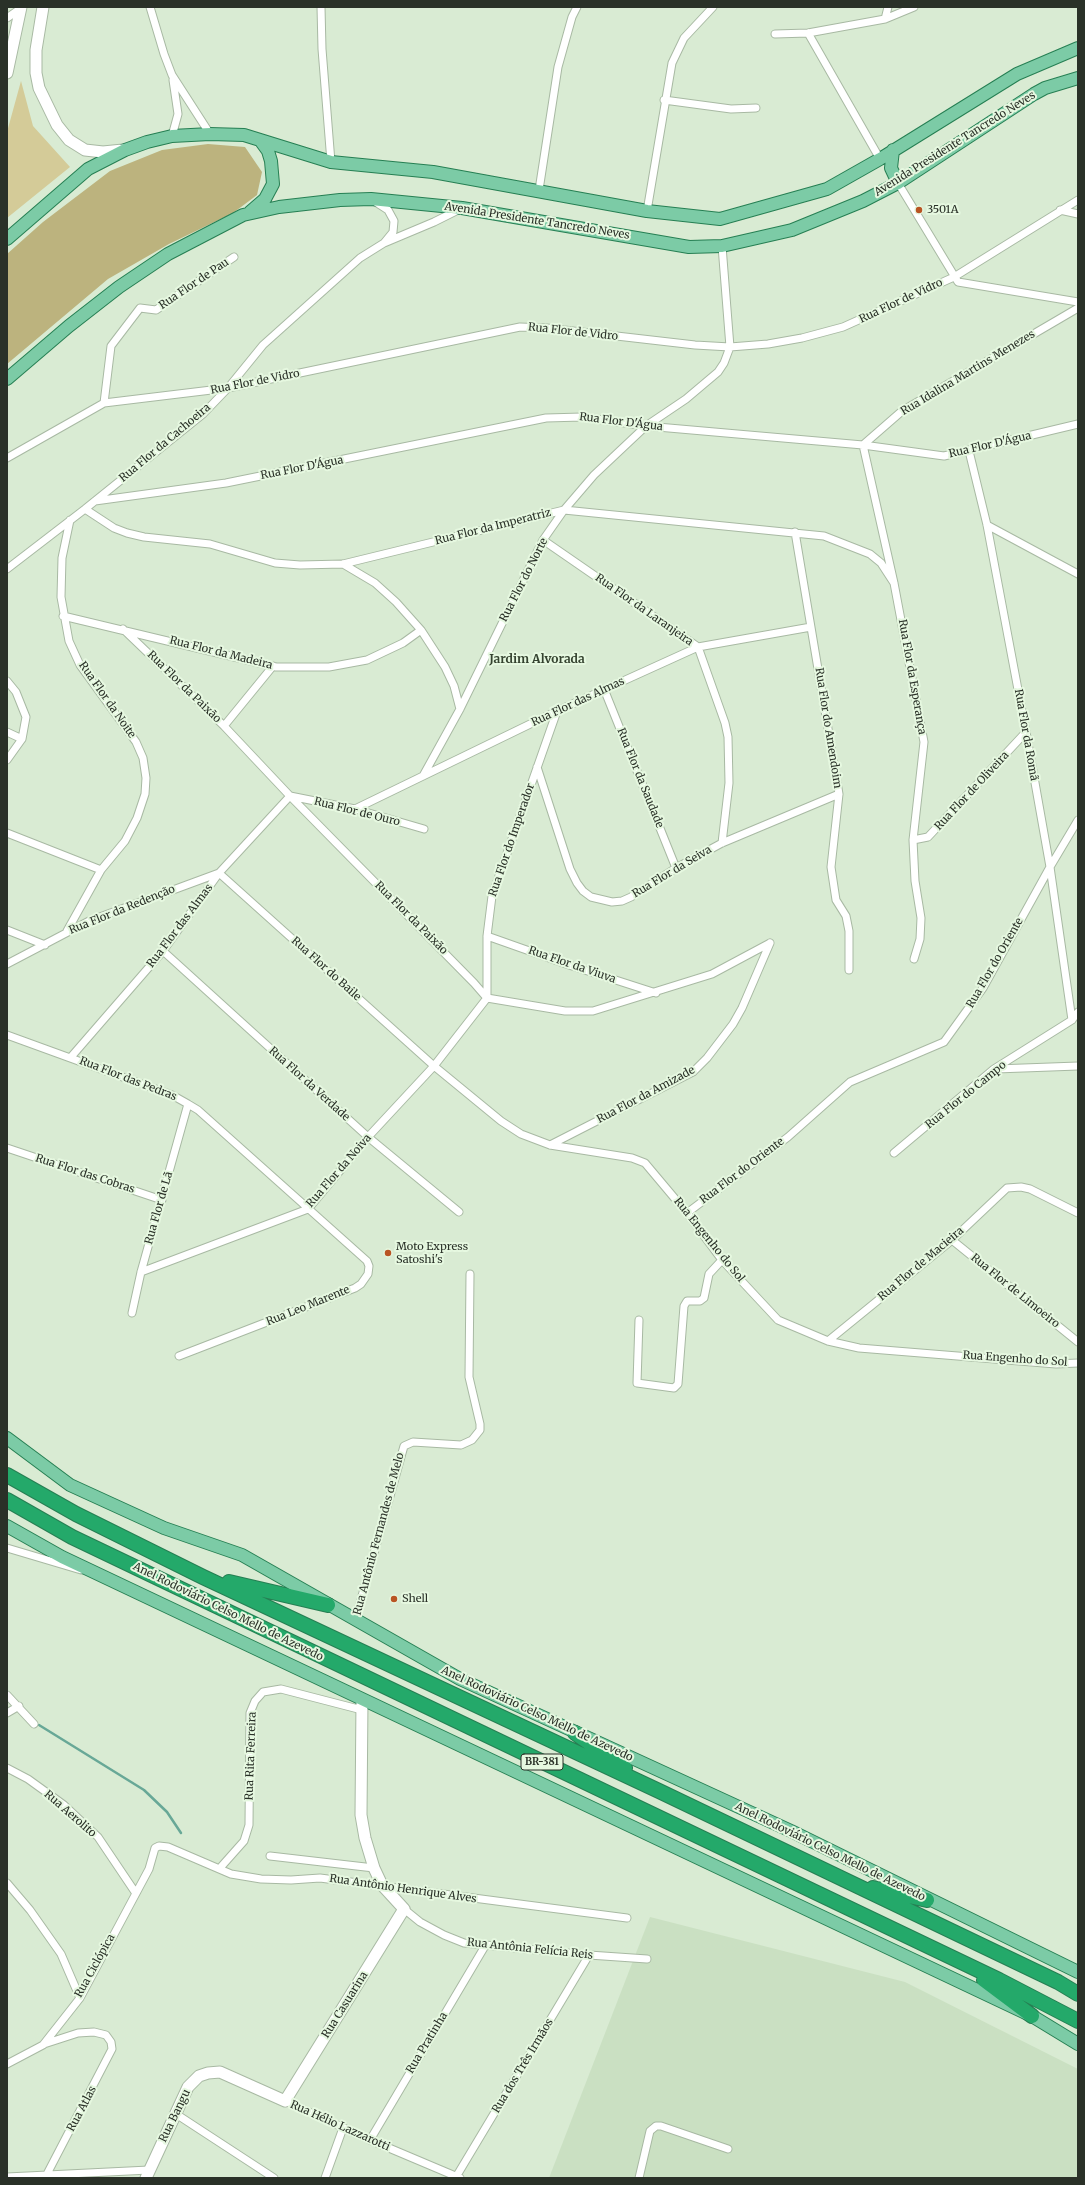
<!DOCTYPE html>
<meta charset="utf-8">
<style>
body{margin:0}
#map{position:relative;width:1085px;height:2185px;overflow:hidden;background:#d9ebd3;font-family:Merriweather,serif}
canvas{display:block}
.frame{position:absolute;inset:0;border:8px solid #2a3128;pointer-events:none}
</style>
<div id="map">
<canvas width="1085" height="2185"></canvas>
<div class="frame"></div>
</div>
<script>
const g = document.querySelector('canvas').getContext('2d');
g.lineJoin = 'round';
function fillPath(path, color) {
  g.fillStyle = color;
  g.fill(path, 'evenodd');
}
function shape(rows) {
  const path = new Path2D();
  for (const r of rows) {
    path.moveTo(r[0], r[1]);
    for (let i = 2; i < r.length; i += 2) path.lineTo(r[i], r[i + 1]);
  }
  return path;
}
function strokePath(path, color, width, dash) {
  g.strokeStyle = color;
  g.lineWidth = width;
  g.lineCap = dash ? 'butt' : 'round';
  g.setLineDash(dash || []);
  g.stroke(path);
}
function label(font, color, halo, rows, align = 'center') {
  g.font = font + ' Merriweather,serif';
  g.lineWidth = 4;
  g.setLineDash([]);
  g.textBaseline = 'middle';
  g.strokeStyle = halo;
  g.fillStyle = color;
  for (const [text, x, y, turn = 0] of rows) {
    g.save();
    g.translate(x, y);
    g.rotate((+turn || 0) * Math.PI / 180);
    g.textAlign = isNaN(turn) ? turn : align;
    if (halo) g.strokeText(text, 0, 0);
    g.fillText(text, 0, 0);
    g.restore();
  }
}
fillPath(shape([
 [650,1917,905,1982,1078,2069,1078,2178,549,2178]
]), '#cae0c2');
fillPath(shape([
 [21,81,33,126,70,167,7,218,7,132]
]), '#d4cb98');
fillPath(shape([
 [208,144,245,147,262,172,257,195,233,213,169,244,108,279,7,364,7,254,43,222,110,171,162,150]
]), '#bcb37e');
strokePath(shape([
 [39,1725,144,1790,167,1812,181,1833]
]), '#68a897', 2.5);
const street = shape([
 [150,7,164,54,172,75,210,134],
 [321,7,322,49,331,162],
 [7,18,20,9],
 [885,19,888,7],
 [808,33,880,159],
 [775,34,808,33,885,19,914,7],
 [664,100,731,109,756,108],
 [172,136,178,114,173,80],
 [898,183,958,282,1078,302],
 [539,190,558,67,572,17,577,7],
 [374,201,388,210,394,221,393,232,384,243],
 [1060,210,1078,214],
 [647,211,672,63,684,38,713,7],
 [104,403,111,346,140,308,156,310,234,257],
 [969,451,987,525,1026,732,1050,867,1072,1020],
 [7,458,104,403,228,388,520,327,547,328,695,345,730,347,768,344,802,338,843,327,954,277,1078,200],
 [95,501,226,483,546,418,582,417,646,426,863,445,944,456,1078,424],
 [85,509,114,528,127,533,144,537,210,544,275,563,300,565,343,564,564,510,824,536,870,554,881,563,894,583],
 [987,525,1078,574],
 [795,532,839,794,831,867,836,900,846,916,849,931,849,970],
 [543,540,698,647,725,723,728,737,729,783,722,843],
 [343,564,375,583,396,602,421,630,445,667,454,686,460,709],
 [7,569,85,509,203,414,228,388,263,345,360,258,384,243,434,222,460,209],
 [63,616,276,667,329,667,367,660,403,643,421,630],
 [123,629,224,726,290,796,474,983,487,998,565,1011,593,1011,712,974,770,943],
 [7,681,16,692,26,717,22,739,7,760],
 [604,689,676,868],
 [224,726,273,666],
 [7,732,22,739],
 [537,767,570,869,577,883,583,891,591,897,612,902,622,901,631,897,676,868,722,843,839,794],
 [423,776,460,709,543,540,564,510,594,475,646,426,686,399,718,372,724,363,730,347,722,246],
 [355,809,557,711,698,647,811,627],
 [7,833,101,870],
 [913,840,928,837,1026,732],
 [7,930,45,945],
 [67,931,101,870,125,841,137,818,145,794,146,778,143,758,136,742,80,665,69,641,61,597,62,558,70,520],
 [487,936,569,965,656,993],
 [163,951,368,1137,459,1212],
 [914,959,920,939,921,918,915,881,913,840,924,742,894,583,863,445,902,411,1078,308],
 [7,964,89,921,219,873,434,1066,501,1121,521,1134,550,1145,632,1158,645,1163,687,1213,722,1260,778,1320,828,1341,859,1348,1056,1364,1078,1363],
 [487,998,487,936,492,896,557,711],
 [7,1035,172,1095,188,1104,198,1110,367,1261,369,1266,368,1274,361,1284,355,1288,179,1356],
 [71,1057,163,951,219,873,290,796,355,809,424,829],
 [996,1069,1078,1066],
 [550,1145,693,1072,707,1058,733,1024,742,1008,770,943],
 [7,1148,162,1200],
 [894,1153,994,1069,1072,1020,1078,1012],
 [687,1213,788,1137,850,1082,944,1042,983,988,1050,867,1078,820],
 [952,1240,1078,1342],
 [141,1272,308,1209,368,1137,434,1066,487,998],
 [132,1313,141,1272,188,1104],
 [639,1320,637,1383,674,1388,678,1384,684,1306,687,1301,700,1301,704,1298,709,1274,722,1260],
 [828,1341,952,1240,1007,1188,1021,1187,1030,1189,1078,1213],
 [7,1548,81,1570],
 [355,1621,404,1446,413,1442,461,1445,472,1440,480,1430,480,1424,469,1377,470,1274],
 [7,1695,34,1724],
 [7,1713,19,1706],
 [7,1768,28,1779,64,1805,98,1837,135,1892],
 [270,1856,374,1868],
 [220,1868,244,1841,249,1825,250,1713,255,1701,263,1692,281,1689,362,1710],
 [7,1883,30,1910,61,1954,80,1998],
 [404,1909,420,1922,444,1935,464,1943,589,1955,647,1959],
 [44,2044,78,2033,94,2032,106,2035,111,2042,112,2049,47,2174],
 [7,2064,43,2045,80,1998,149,1869,155,1848,159,1846,168,1847,231,1874,261,1879,291,1880,320,1878,627,1918],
 [285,2101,370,2140,460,2178],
 [176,2114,274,2178],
 [370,2140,485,1946],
 [7,2177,149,2170],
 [456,2177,589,1955],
 [325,2178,343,2128],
 [639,2178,650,2131,656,2126,661,2126,728,2149]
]);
const secondary = shape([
 [43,7,36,50,36,73,39,88,57,125,69,140,85,150,103,152,123,150],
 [7,73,21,7],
 [146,2178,188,2087,199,2076,208,2073,220,2072,285,2101,404,1909,382,1885,374,1868,365,1838,361,1815,362,1700]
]);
const primary = shape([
 [893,150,891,168,898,183],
 [250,212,265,199,273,184,271,161,268,151,260,140],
 [7,239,88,169,125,150,147,142,172,136,210,134,244,135,331,162,433,172,647,211,720,219,827,189,880,159,1017,74,1078,48],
 [7,379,69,326,119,287,168,254,243,215,279,207,340,200,371,199,462,208,689,247,722,246,792,230,863,201,898,183,1034,94,1045,88,1078,78],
 [7,1438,70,1485,164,1528,242,1555,460,1679,791,1831,1078,1972],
 [7,1526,62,1557,1032,2016,1078,2044]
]);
const highway = shape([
 [7,1475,76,1514,203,1577,659,1791,1058,1982,1078,1994],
 [7,1500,72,1537,999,1980,1078,2021],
 [229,1582,328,1605],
 [575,1733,625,1768],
 [873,1888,927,1900],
 [984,1980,1032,2016]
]);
strokePath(street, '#a8b9a3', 9);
strokePath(secondary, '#a8b9a3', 13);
strokePath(primary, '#267f53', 14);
strokePath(highway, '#267f53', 16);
strokePath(street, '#fff', 7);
strokePath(secondary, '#fff', 11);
strokePath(primary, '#7ccba6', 12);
strokePath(highway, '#24a96a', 14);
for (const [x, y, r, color] of [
 [919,210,4,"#b95423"],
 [388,1253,4,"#b95423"],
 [394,1599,4,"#b95423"]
]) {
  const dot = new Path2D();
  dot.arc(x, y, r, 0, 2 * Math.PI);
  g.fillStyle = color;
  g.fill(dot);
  strokePath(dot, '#e6f8e0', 1.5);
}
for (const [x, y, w] of [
 [542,1762,42]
]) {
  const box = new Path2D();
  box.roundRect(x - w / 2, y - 8, w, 16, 3);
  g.fillStyle = '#e6f8e0';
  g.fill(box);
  strokePath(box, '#2a3128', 1);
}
label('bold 10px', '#2a3128', null, [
 ["BR-381",542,1762]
]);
label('11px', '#2a3128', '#e6f8e0', [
 ["Avenida Presidente Tancredo Neves",955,144,-32],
 ["Avenida Presidente Tancredo Neves",537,221,9],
 ["Rua Flor de Pau",194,284,-34],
 ["Rua Flor de Vidro",901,301,-25],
 ["Rua Flor de Vidro",573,332,6],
 ["Rua Idalina Martins Menezes",968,373,-31],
 ["Rua Flor de Vidro",255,382,-11],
 ["Rua Flor D'Água",621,422,7],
 ["Rua Flor da Cachoeira",165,443,-40],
 ["Rua Flor D'Água",990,445,-13],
 ["Rua Flor D'Água",302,468,-11],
 ["Rua Flor da Imperatriz",493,527,-14],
 ["Rua Flor do Norte",524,580,-63],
 ["Rua Flor da Laranjeira",644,610,35],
 ["Rua Flor da Madeira",221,653,14],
 ["Rua Flor da Esperança",912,677,80],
 ["Rua Flor da Paixão",184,687,44],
 ["Rua Flor da Noite",107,700,55],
 ["Rua Flor das Almas",578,702,-25],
 ["Rua Flor do Amendoim",828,728,81],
 ["Rua Flor da Romã",1026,735,80],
 ["Rua Flor da Saudade",640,778,68],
 ["Rua Flor de Oliveira",972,791,-47],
 ["Rua Flor de Ouro",357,812,14],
 ["Rua Flor do Imperador",512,840,-71],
 ["Rua Flor da Seiva",672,872,-31],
 ["Rua Flor da Redenção",122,910,-22],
 ["Rua Flor da Paixão",411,918,45],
 ["Rua Flor das Almas",180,926,-53],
 ["Rua Flor do Oriente",995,963,-60],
 ["Rua Flor da Viuva",572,965,19],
 ["Rua Flor do Baile",326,969,42],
 ["Rua Flor das Pedras",128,1079,21],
 ["Rua Flor da Verdade",309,1084,42],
 ["Rua Flor da Amizade",646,1095,-28],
 ["Rua Flor do Campo",966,1095,-39],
 ["Rua Flor da Noiva",339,1171,-49],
 ["Rua Flor do Oriente",742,1171,-37],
 ["Rua Flor das Cobras",85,1174,18],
 ["Rua Flor de Lã",159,1208,-74],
 ["Rua Engenho do Sol",709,1240,51],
 ["Rua Flor de Macieira",921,1264,-40],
 ["Rua Flor de Limoeiro",1015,1291,39],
 ["Rua Leo Marente",308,1306,-22],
 ["Rua Engenho do Sol",1015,1359,4],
 ["Rua Antônio Fernandes de Melo",379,1534,-75],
 ["Anel Rodoviário Celso Mello de Azevedo",228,1612,26],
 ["Anel Rodoviário Celso Mello de Azevedo",537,1714,25],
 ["Rua Rita Ferreira",251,1756,-88],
 ["Rua Aerolito",70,1814,41],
 ["Anel Rodoviário Celso Mello de Azevedo",830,1852,26],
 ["Rua Antônio Henrique Alves",403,1889,8],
 ["Rua Antônia Felícia Reis",530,1949,6],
 ["Rua Ciclópica",95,1966,-61],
 ["Rua Casuarina",345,2005,-58],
 ["Rua Pratinha",427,2043,-59],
 ["Rua dos Três Irmãos",523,2066,-59],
 ["Rua Atlas",82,2109,-62],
 ["Rua Bangu",175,2116,-64],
 ["Rua Hélio Lazzarotti",340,2126,24]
]);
label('11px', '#2a3128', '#e6f8e0', [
 ["3501A",927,210],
 ["Moto Express",396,1247],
 ["Satoshi's",396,1260],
 ["Shell",402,1599]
], 'left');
label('bold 12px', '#34422f', '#e6f8e0', [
 ["Jardim Alvorada",537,660]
]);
</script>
